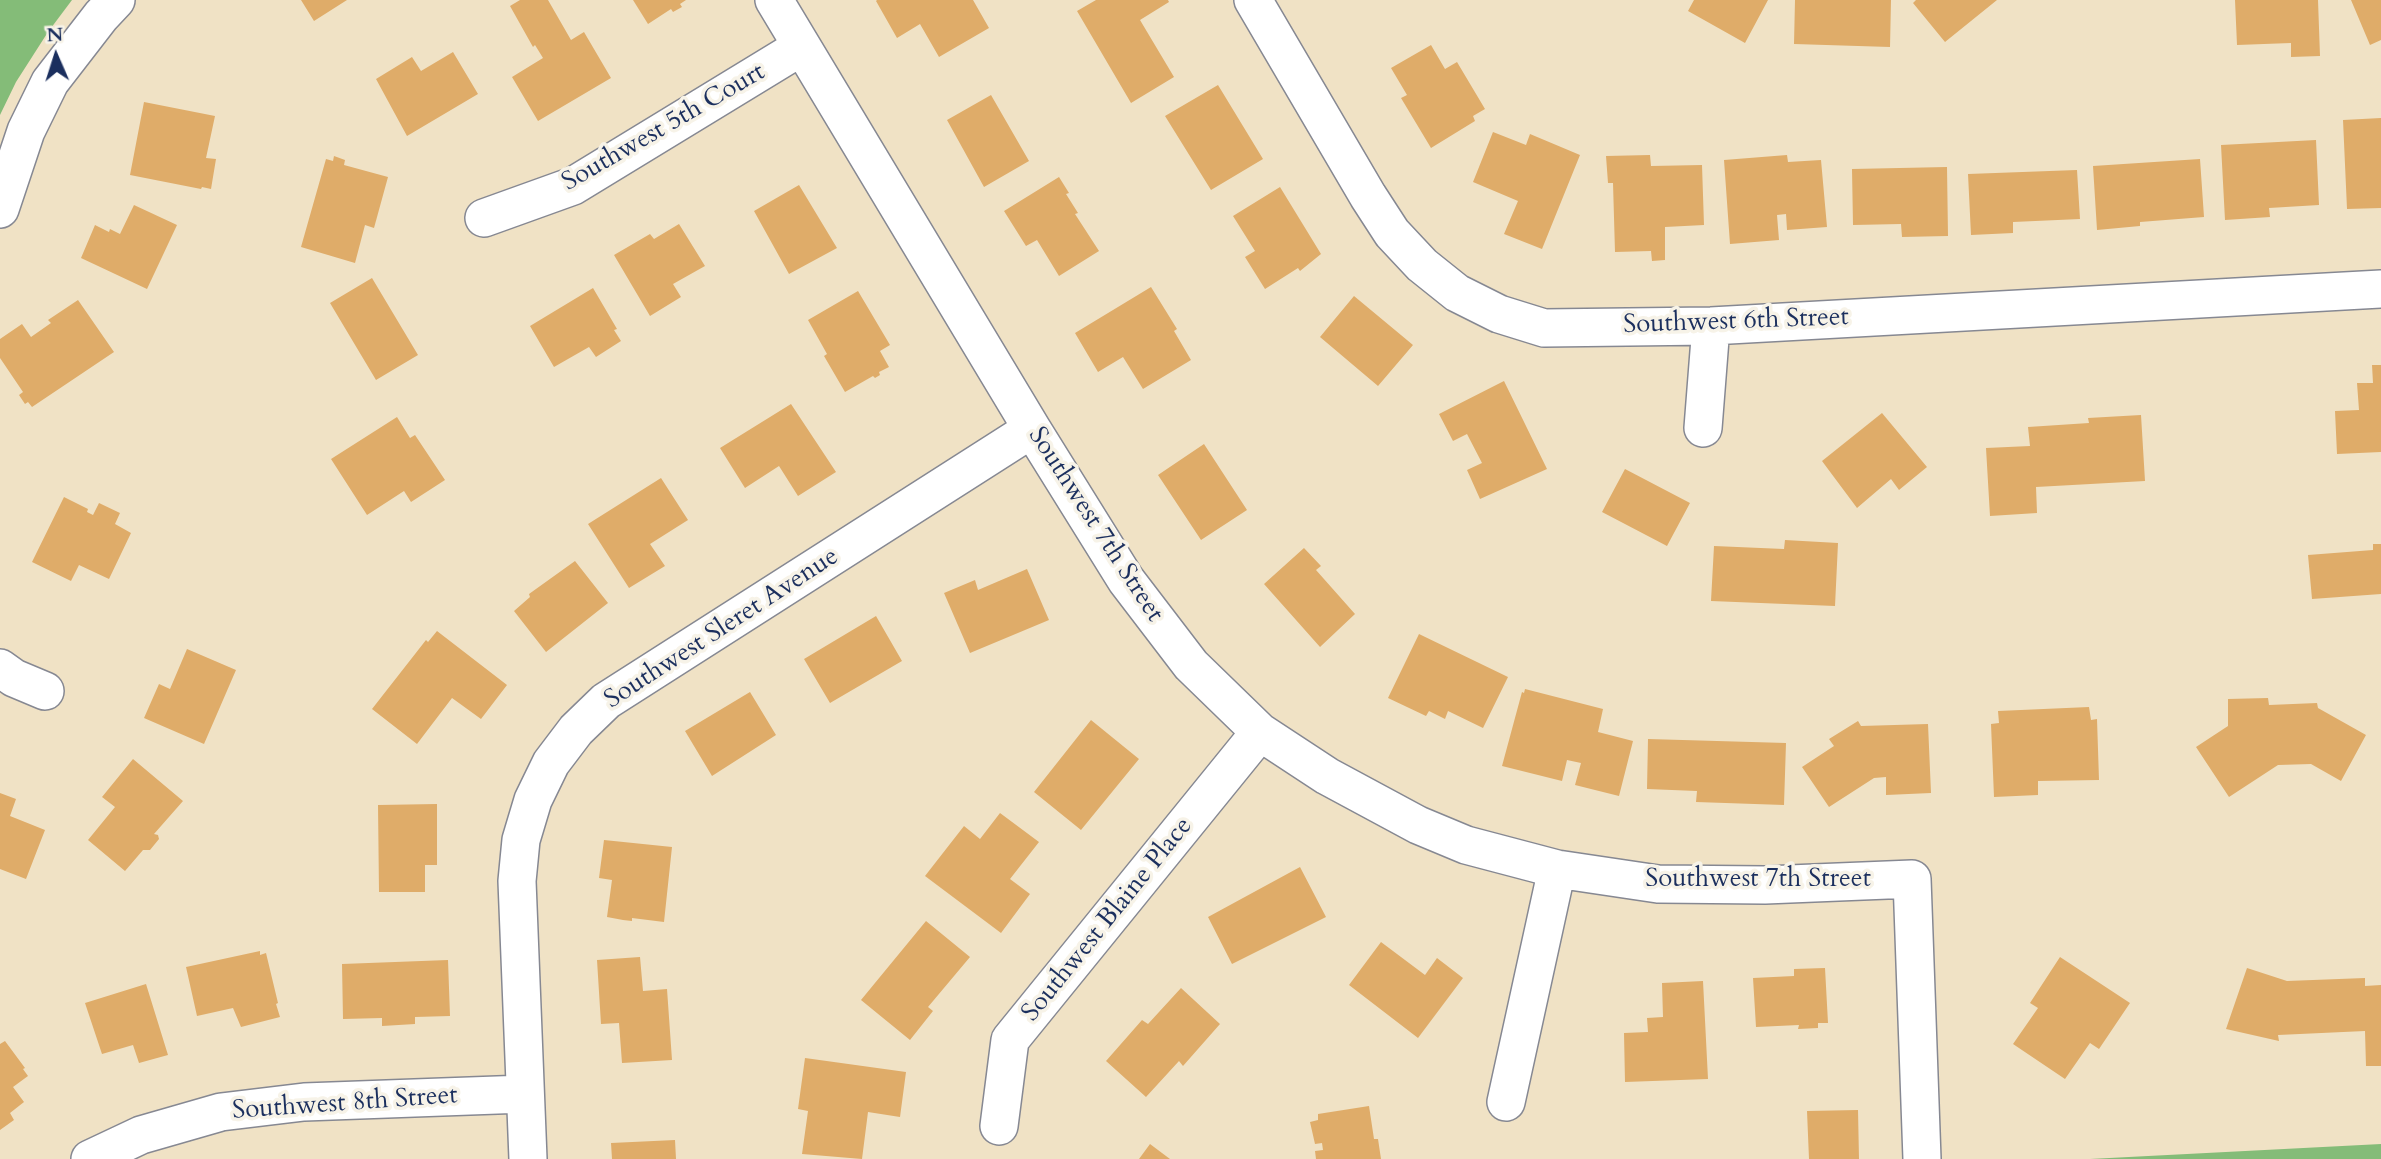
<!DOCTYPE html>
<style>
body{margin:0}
#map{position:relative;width:2381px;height:1159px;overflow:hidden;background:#f0e2c5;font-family:Cardo,serif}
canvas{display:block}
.north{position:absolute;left:21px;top:21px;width:70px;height:70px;-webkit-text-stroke:5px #f7f3e8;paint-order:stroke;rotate:357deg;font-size:19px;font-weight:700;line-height:28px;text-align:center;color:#1b2f5e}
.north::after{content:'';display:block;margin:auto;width:24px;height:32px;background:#1b2f5e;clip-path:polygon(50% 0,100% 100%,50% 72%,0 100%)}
</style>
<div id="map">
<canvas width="2381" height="1159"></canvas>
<div class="north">N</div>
</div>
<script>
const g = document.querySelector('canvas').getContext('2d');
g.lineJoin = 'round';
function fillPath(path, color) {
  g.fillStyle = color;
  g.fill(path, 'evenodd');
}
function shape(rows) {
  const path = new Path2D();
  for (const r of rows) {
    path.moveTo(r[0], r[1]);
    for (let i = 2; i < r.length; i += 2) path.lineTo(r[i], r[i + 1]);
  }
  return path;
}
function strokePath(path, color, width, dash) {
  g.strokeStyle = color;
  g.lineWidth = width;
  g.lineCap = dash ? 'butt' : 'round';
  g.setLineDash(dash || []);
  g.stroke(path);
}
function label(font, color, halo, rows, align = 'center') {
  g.font = font + ' Cardo,serif';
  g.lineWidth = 7;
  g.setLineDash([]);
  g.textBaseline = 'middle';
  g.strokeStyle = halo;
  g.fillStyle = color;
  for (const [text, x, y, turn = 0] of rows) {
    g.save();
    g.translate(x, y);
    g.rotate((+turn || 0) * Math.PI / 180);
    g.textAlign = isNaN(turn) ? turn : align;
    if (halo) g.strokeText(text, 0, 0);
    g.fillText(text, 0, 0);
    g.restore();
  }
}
fillPath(shape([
 [0,0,72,0,48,32,16,82,0,115],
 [2381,1144,2381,1159,2090,1159]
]), '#84bc78');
fillPath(shape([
 [301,0,347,0,314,21],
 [520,0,548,0,571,40,584,32,611,78,538,121,512,77,543,58,535,45,533,47,510,6],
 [633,0,686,0,680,4,682,7,673,12,671,9,648,24],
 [877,0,973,0,989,28,939,57,920,24,897,38,876,1],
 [1096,0,1168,0,1169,2,1140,20,1174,77,1131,103,1077,11],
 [1694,0,1768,0,1745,43,1688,11],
 [1795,0,1891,0,1890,47,1794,44],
 [1916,0,1997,0,1945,42,1913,3],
 [2235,0,2318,0,2320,56,2291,57,2291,43,2237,45],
 [2351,0,2381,0,2381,40,2370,45],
 [1431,45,1445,69,1457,62,1485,109,1473,116,1475,121,1431,148,1401,98,1407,95,1391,68],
 [453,52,478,94,407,136,376,79,412,57,421,71],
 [1218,85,1263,159,1211,190,1165,116],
 [991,95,1029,161,984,187,947,120],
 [144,102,215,116,206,158,216,159,211,189,202,187,201,189,130,175],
 [2381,118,2381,208,2347,209,2343,120],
 [1493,132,1526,145,1530,134,1580,155,1542,249,1504,234,1518,201,1473,182],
 [2316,140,2319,205,2269,208,2270,217,2225,220,2221,145],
 [1650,155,1651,166,1702,165,1704,225,1665,227,1665,260,1652,261,1651,251,1615,252,1613,183,1608,183,1606,156],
 [1787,155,1788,162,1821,160,1827,227,1787,230,1786,214,1777,215,1779,240,1730,244,1724,160],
 [334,156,345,160,344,165,388,177,374,228,365,225,355,263,301,247,326,159,333,161],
 [2200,159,2204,217,2140,222,2140,226,2097,230,2093,166],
 [1947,167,1948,236,1902,237,1901,224,1853,225,1852,169],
 [2077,170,2080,219,2013,222,2013,233,1971,235,1968,174],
 [1059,177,1069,193,1066,194,1078,213,1075,214,1099,251,1059,276,1037,240,1026,246,1004,211],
 [799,185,837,248,789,274,754,211],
 [1280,187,1321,254,1300,271,1298,268,1265,289,1245,257,1255,251,1233,216],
 [134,205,177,225,147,289,81,258,95,225,109,232,110,229,120,234],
 [679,224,705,266,673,284,681,297,650,316,614,255,650,234,654,239],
 [372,278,418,355,376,380,330,303],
 [1151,287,1177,329,1174,331,1191,360,1143,389,1123,357,1098,372,1075,333],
 [593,288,617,329,614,330,621,341,596,357,589,347,554,367,530,326],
 [858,291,890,345,880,351,889,367,879,372,880,375,875,378,873,376,845,392,824,356,827,354,808,320],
 [1354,296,1413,345,1378,386,1320,337],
 [78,300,114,352,32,407,28,402,25,404,19,395,23,392,0,358,0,339,22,324,31,337,51,323,48,320],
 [2372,365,2381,365,2381,452,2337,454,2335,411,2359,410,2357,383,2373,383],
 [1504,381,1547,469,1480,499,1467,470,1482,463,1467,434,1453,441,1439,414],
 [791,404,836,472,798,496,779,466,745,488,720,448],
 [1882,413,1927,467,1899,490,1891,479,1857,508,1822,461],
 [2141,415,2145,481,2036,487,2037,513,1990,516,1986,448,2030,446,2028,427,2089,423,2088,418],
 [397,417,410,438,415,435,445,480,411,502,404,491,367,515,331,459],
 [1204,444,1247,510,1201,540,1158,475],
 [1625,469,1690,503,1667,546,1602,512],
 [661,478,688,520,650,544,665,566,629,588,588,524],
 [64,497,88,509,87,512,93,515,99,503,120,513,115,524,131,533,109,579,79,565,71,581,32,562],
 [1785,540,1838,543,1835,606,1711,601,1714,546,1784,549],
 [2373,544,2381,544,2381,594,2312,599,2308,555,2373,550],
 [1304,548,1321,566,1316,570,1355,614,1320,647,1264,584],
 [575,561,608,603,546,652,514,611,530,597,529,594],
 [1027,569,1049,620,970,653,944,593,975,580,978,590],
 [876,616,902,661,830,703,804,659],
 [437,631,507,685,481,719,452,698,417,744,372,709,426,640,428,642],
 [1419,634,1508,677,1483,728,1448,711,1445,719,1429,711,1426,716,1388,698],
 [187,649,236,670,204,744,144,718,159,684,170,689],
 [1525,689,1603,709,1598,732,1633,741,1619,796,1575,785,1581,763,1567,760,1562,781,1502,766,1522,692,1524,693],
 [750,692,776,735,712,776,685,731],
 [2268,698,2269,705,2317,703,2318,708,2366,735,2341,781,2311,764,2278,765,2229,797,2196,747,2228,726,2228,699],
 [2089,707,2091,720,2097,719,2099,780,2038,781,2038,795,1994,797,1991,724,1999,723,1998,711],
 [1091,720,1139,759,1081,830,1034,792],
 [1858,721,1861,726,1928,724,1931,793,1886,795,1886,777,1874,778,1829,807,1802,767,1834,746,1829,739],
 [1648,739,1786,743,1784,805,1696,802,1697,791,1647,789],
 [133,759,183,801,154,834,158,835,159,839,150,850,143,850,125,871,88,840,115,807,102,797],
 [0,793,16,799,10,816,45,830,26,879,0,869],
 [437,804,437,865,425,865,425,892,379,892,378,805],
 [1000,813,1039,842,1010,879,1030,894,1001,933,925,876,964,826,980,839],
 [604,840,672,847,664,922,632,918,632,921,623,920,607,917,612,880,599,878],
 [1300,867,1326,917,1232,964,1208,917],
 [926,921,970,957,928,1007,933,1011,910,1040,861,1000],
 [1381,942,1425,975,1437,958,1463,978,1418,1038,1349,985],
 [260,951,260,955,266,953,278,1003,276,1004,280,1017,241,1027,233,1008,197,1016,186,967],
 [640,957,643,991,667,989,672,1060,622,1063,619,1023,601,1024,597,960],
 [2060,957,2130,1003,2099,1049,2090,1043,2065,1079,2013,1044,2038,1008,2030,1003],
 [448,960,450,1016,415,1017,415,1024,382,1026,382,1018,343,1019,342,964],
 [1825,968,1828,1023,1818,1023,1818,1028,1798,1029,1799,1025,1756,1027,1753,978,1794,976,1794,969],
 [2247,968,2287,981,2365,978,2365,986,2381,985,2381,1066,2366,1066,2365,1031,2278,1035,2279,1041,2226,1029],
 [1703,981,1708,1079,1625,1082,1624,1033,1648,1032,1647,1018,1663,1017,1662,983],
 [146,984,168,1055,139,1063,133,1045,102,1054,85,1003],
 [1181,988,1220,1024,1183,1066,1179,1061,1146,1097,1106,1061,1142,1020,1148,1024],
 [5,1041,25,1068,23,1069,28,1076,13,1087,24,1102,10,1113,14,1120,0,1130,0,1044],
 [805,1058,906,1072,900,1117,868,1112,862,1159,802,1154,808,1111,798,1109],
 [1369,1106,1374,1139,1378,1139,1381,1159,1316,1159,1315,1151,1323,1150,1322,1143,1315,1144,1310,1122,1318,1120,1318,1114],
 [1858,1110,1859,1159,1809,1159,1807,1111],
 [675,1140,676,1159,612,1159,611,1143],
 [1150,1144,1170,1159,1139,1159]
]), '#dfac69');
const street = shape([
 [774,0,1032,429,1126,580,1191,665,1260,732,1327,776,1418,825,1466,845,1557,869,1658,884,1765,885,1912,879,1922,1159],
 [1253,0,1368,196,1392,233,1422,265,1457,293,1499,314,1544,328,1711,326,2381,289],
 [0,209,26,131,50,82,101,16,116,0],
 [484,218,573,186,801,47],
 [1703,428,1711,326],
 [0,668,14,678,45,691],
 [1506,1102,1557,869],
 [999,1126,1010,1040,1260,732],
 [90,1159,141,1135,221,1112,304,1102,525,1094],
 [528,1159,517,881,521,840,533,800,551,763,576,730,606,701,1032,429]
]);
strokePath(street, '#868892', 40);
strokePath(street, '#fff', 37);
label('26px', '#1b2f5e', '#f7f3e8', [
 ["Southwest 5th Court",664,128,-30],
 ["Southwest 6th Street",1736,322,-2],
 ["Southwest 7th Street",1095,525,57],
 ["Southwest Sleret Avenue",722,629,-33],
 ["Southwest 7th Street",1758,880],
 ["Southwest Blaine Place",1108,920,-51],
 ["Southwest 8th Street",345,1104,-4]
]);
</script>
